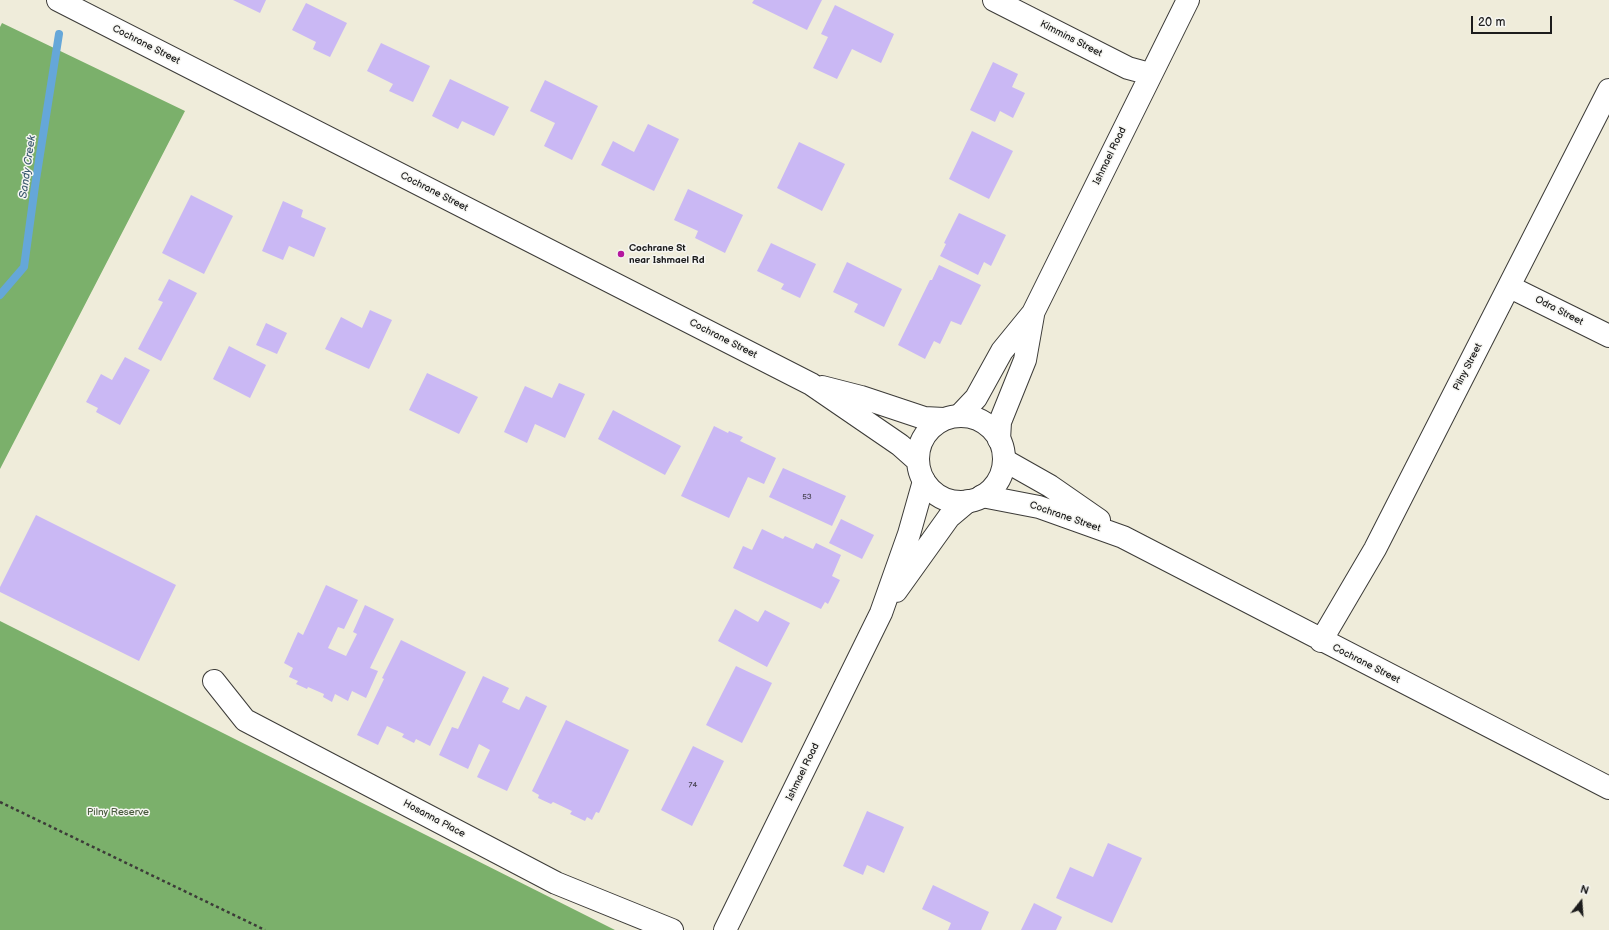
<!DOCTYPE html>
<style>
body{margin:0}
#map{position:relative;width:1609px;height:930px;overflow:hidden;background:#efecda;font-family:"Balsamiq Sans",sans-serif}
canvas{display:block}
.north{position:absolute;left:1561px;top:882px;width:40px;height:40px;-webkit-text-stroke:3px #f6f6f2;paint-order:stroke;rotate:17deg;font-size:11px;font-weight:700;line-height:16px;text-align:center;color:#1c1c1c}
.north::after{content:'';display:block;margin:auto;width:14px;height:18px;background:#1c1c1c;clip-path:polygon(50% 0,100% 100%,50% 72%,0 100%)}
.scale{position:absolute;left:1471px;top:16px;width:81px;height:18px;box-sizing:border-box;border:2px solid #1c1c1c;border-top:0;padding-left:5px;font-size:12px;line-height:14px;white-space:nowrap;color:#1c1c1c;-webkit-text-stroke:3px #f6f6f2;paint-order:stroke}
</style>
<div id="map">
<canvas width="1609" height="930"></canvas>
<div class="north">N</div>
<div class="scale">20 m</div>
</div>
<script>
const g = document.querySelector('canvas').getContext('2d');
g.lineJoin = 'round';
function fillPath(path, color) {
  g.fillStyle = color;
  g.fill(path, 'evenodd');
}
function shape(rows) {
  const path = new Path2D();
  for (const r of rows) {
    if (r.length === 3) {
      path.moveTo(r[0] + r[2], r[1]);
      path.arc(r[0], r[1], r[2], 0, 2 * Math.PI);
      continue;
    }
    path.moveTo(r[0], r[1]);
    for (let i = 2; i < r.length; i += 2) path.lineTo(r[i], r[i + 1]);
  }
  return path;
}
function strokePath(path, color, width, dash) {
  g.strokeStyle = color;
  g.lineWidth = width;
  g.lineCap = dash ? 'butt' : 'round';
  g.setLineDash(dash || []);
  g.stroke(path);
}
function label(font, color, halo, rows, align = 'center') {
  g.font = font + ' "Balsamiq Sans",sans-serif';
  g.lineWidth = 3;
  g.setLineDash([]);
  g.textBaseline = 'middle';
  g.strokeStyle = halo;
  g.fillStyle = color;
  for (const [text, x, y, turn = 0] of rows) {
    g.save();
    g.translate(x, y);
    g.rotate((+turn || 0) * Math.PI / 180);
    g.textAlign = isNaN(turn) ? turn : align;
    if (halo) g.strokeText(text, 0, 0);
    g.fillText(text, 0, 0);
    g.restore();
  }
}
fillPath(shape([
 [2,23,185,111,0,469,0,27],
 [0,621,615,930,0,930]
]), '#7bb06b');
strokePath(shape([
 [0,295,24,267,35,186,59,34]
]), '#65a7d9', 8);
fillPath(shape([
 [233,0,266,0,260,13],
 [754,0,822,0,807,30,752,3],
 [306,3,347,23,330,57,313,49,316,42,292,30],
 [835,5,894,34,881,63,852,49,837,79,813,68,828,37,821,34],
 [381,43,430,66,413,102,389,91,393,84,367,71],
 [993,62,1018,74,1012,87,1025,93,1013,118,1000,111,995,122,970,110],
 [450,79,509,107,494,136,462,121,458,129,432,116],
 [545,80,598,106,572,160,544,146,555,123,530,111],
 [648,124,679,139,654,191,601,165,613,141,634,152],
 [972,131,1013,151,989,199,949,179],
 [799,142,845,164,822,211,777,188],
 [688,189,743,215,725,253,695,238,698,231,674,220],
 [191,195,233,216,204,274,162,253],
 [283,201,303,210,301,217,326,228,314,257,289,246,283,260,262,251],
 [959,213,1006,235,991,266,984,262,978,275,940,256,946,244,944,243],
 [771,243,816,264,800,298,781,289,784,284,757,271],
 [847,262,902,289,884,327,854,312,858,304,833,292],
 [939,265,981,285,961,325,951,321,940,344,934,341,925,359,898,345,930,280,932,280],
 [169,279,197,293,161,361,138,349,163,302,158,300],
 [370,310,392,320,369,369,325,349,341,317,362,328],
 [266,323,287,333,277,354,256,345],
 [229,346,266,365,250,398,213,379],
 [125,357,150,370,120,425,96,412,98,408,86,402,101,374,112,380],
 [427,373,478,397,459,434,409,410],
 [559,383,585,394,565,438,535,424,527,443,504,432,525,386,552,398],
 [613,410,681,446,665,475,598,439],
 [714,426,728,433,729,431,743,437,740,441,776,458,764,484,748,477,729,518,681,496],
 [783,468,846,496,832,526,769,497],
 [36,515,176,585,139,661,0,592,0,587],
 [841,519,874,535,862,559,829,543],
 [762,529,783,539,785,536,813,549,816,543,841,555,832,576,840,580,828,604,825,602,821,609,733,568,743,546,752,550],
 [326,585,358,600,344,629,338,627,328,648,346,656,357,634,353,632,365,605,394,619,370,668,378,671,366,698,352,691,348,701,335,694,332,702,323,697,324,694,308,687,307,689,296,684,298,681,289,677,293,668,284,663,298,632,303,635],
 [735,609,758,622,765,610,790,623,767,667,718,641],
 [401,640,466,672,430,746,416,739,414,743,402,737,404,734,387,726,378,745,357,735,384,679,382,678],
 [736,666,772,683,742,743,706,725],
 [483,676,509,688,502,702,519,710,526,696,547,706,507,791,477,777,490,750,479,744,468,769,439,755,452,727,458,729],
 [566,720,629,750,599,813,596,812,592,820,587,817,585,821,570,814,572,811,553,802,551,804,538,798,539,795,532,791],
 [693,746,724,761,692,826,661,810],
 [867,811,904,827,884,873,867,865,863,875,843,866],
 [1108,843,1142,858,1112,923,1056,898,1070,867,1093,877],
 [933,885,989,912,981,930,948,930,951,923,922,909],
 [1034,903,1062,917,1056,930,1021,930]
]), '#cab8f4');
const minor = shape([
 [994,0,1128,68,1150,74],
 [1510,287,1609,336],
 [959,416,976,398,1002,351,1033,313,1188,0],
 [999,440,1000,422,1025,360,1033,315],
 [1004,460,1050,486,1099,520],
 [982,496,1039,507,1123,537,1609,788],
 [896,591,949,517,968,501],
 [1321,641,1375,549,1609,90],
 [214,681,245,720,556,883,672,930],
 [725,930,881,613,909,534,924,481]
]);
const tertiary = shape([
 [58,0,811,384,900,445,918,461],
 [822,387,861,397,924,418,944,419],
 [961,459,43]
]);
strokePath(minor, '#3c3b38', 24);
strokePath(tertiary, '#3c3b38', 24);
strokePath(shape([
 [0,802,265,930]
]), '#3c3b38', 2.5, [3, 3]);
strokePath(minor, '#fff', 22);
strokePath(tertiary, '#fff', 22);
for (const [x, y, r, color] of [
 [621,254,4,"#b5179e"]
]) {
  const dot = new Path2D();
  dot.arc(x, y, r, 0, 2 * Math.PI);
  g.fillStyle = color;
  g.fill(dot);
  strokePath(dot, '#f6f6f2', 1.5);
}
label('8px', '#484352', null, [
 ["53",807,497],
 ["74",693,785]
]);
label('10px', '#1c1c1c', '#f6f6f2', [
 ["Kimmins Street",1071,39,27],
 ["Cochrane Street",146,45,27],
 ["Ishmael Road",1110,156,-64],
 ["Cochrane Street",434,192,27],
 ["Odra Street",1559,311,27],
 ["Cochrane Street",723,339,27],
 ["Pilny Street",1468,367,-63],
 ["Cochrane Street",1065,517,19],
 ["Cochrane Street",1366,664,27],
 ["Ishmael Road",803,772,-64],
 ["Hosanna Place",434,819,28]
]);
label('bold 10px', '#1c1c1c', '#f6f6f2', [
 ["Cochrane St",629,248],
 ["near Ishmael Rd",629,260]
], 'left');
label('10px', '#485a3d', '#f6f6f2', [
 ["Pilny Reserve",118,812]
]);
label('italic 11px', '#3d5b71', '#f6f6f2', [
 ["Sandy Creek",28,167,-82]
]);
</script>
